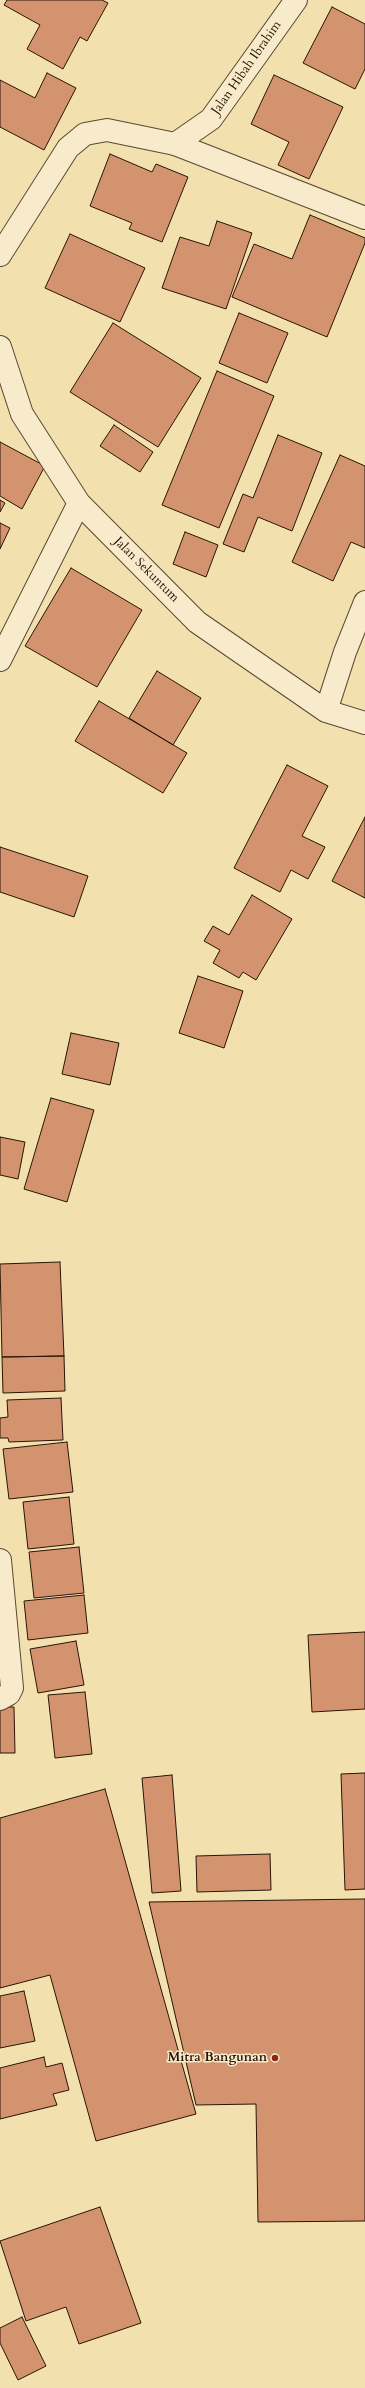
<!DOCTYPE html>
<style>
body{margin:0}
canvas{display:block;background:#f3e0af}
</style>
<canvas width="365" height="2388"></canvas>
<script>
const g = document.querySelector('canvas').getContext('2d');
g.lineJoin = 'round';
function fillPath(path, color) {
  g.fillStyle = color;
  g.fill(path, 'evenodd');
}
function shape(rows) {
  const path = new Path2D();
  for (const r of rows) {
    path.moveTo(r[0], r[1]);
    for (let i = 2; i < r.length; i += 2) path.lineTo(r[i], r[i + 1]);
  }
  return path;
}
function strokePath(path, color, width, dash) {
  g.strokeStyle = color;
  g.lineWidth = width;
  g.lineCap = dash ? 'butt' : 'round';
  g.setLineDash(dash || []);
  g.stroke(path);
}
function label(font, color, halo, rows, align = 'center') {
  g.font = font + ' Cardo,serif';
  g.lineWidth = 3;
  g.setLineDash([]);
  g.textBaseline = 'middle';
  g.strokeStyle = halo;
  g.fillStyle = color;
  for (const [text, x, y, turn = 0] of rows) {
    g.save();
    g.translate(x, y);
    g.rotate((+turn || 0) * Math.PI / 180);
    g.textAlign = isNaN(turn) ? turn : align;
    if (halo) g.strokeText(text, 0, 0);
    g.fillText(text, 0, 0);
    g.restore();
  }
}
const building = shape([
 [7,0,102,0,108,3,87,41,80,37,63,69,27,49,40,25,4,5,7,0],
 [332,7,365,24,365,69,355,89,303,63,332,7],
 [47,73,76,88,44,150,0,127,0,80,35,98,47,73],
 [274,75,343,107,309,179,278,165,289,142,251,124,274,75],
 [110,154,152,172,156,164,188,177,162,242,129,229,132,223,90,206,110,154],
 [310,215,365,238,365,243,327,337,232,297,254,244,292,259,310,215],
 [217,221,252,233,226,309,162,288,180,237,209,246,217,221],
 [70,234,145,268,120,322,45,288,70,234],
 [239,313,288,333,267,383,219,363,239,313],
 [113,323,201,378,158,447,70,392,113,323],
 [217,371,274,396,219,528,162,505,217,371],
 [114,425,153,452,140,472,100,446,114,425],
 [278,435,322,453,292,531,258,517,244,552,223,544,243,494,253,498,278,435],
 [0,442,45,466,22,509,0,496,0,442],
 [340,455,365,466,365,548,351,542,333,581,292,562,340,455],
 [0,500,5,503,0,512,0,500],
 [0,523,10,528,0,549,0,523],
 [185,532,218,545,206,577,173,564,185,532],
 [71,568,142,610,97,687,25,646,71,568],
 [157,671,201,698,173,745,129,718,157,671],
 [99,701,187,753,163,793,75,741,99,701],
 [287,765,328,786,302,836,325,847,308,879,291,870,280,892,234,868,287,765],
 [365,817,365,898,332,881,365,817],
 [0,847,88,876,74,917,0,892,0,847],
 [252,895,292,919,256,980,243,972,239,978,213,963,220,950,204,941,213,926,229,935,252,895],
 [198,976,243,991,224,1048,179,1033,198,976],
 [71,1033,119,1043,110,1085,62,1074,71,1033],
 [51,1098,94,1110,67,1202,24,1189,51,1098],
 [0,1137,25,1142,18,1179,0,1175,0,1137],
 [60,1262,64,1356,2,1357,0,1264,60,1262],
 [64,1356,65,1391,3,1393,2,1357,64,1356],
 [61,1398,63,1440,9,1442,8,1438,0,1438,0,1418,8,1417,7,1400,61,1398],
 [67,1442,73,1492,9,1499,3,1449,67,1442],
 [69,1497,74,1544,28,1549,23,1502,69,1497],
 [79,1547,84,1593,34,1598,29,1552,79,1547],
 [84,1595,88,1633,28,1640,24,1601,84,1595],
 [365,1632,365,1709,312,1712,308,1635,365,1632],
 [76,1641,84,1685,38,1693,30,1649,76,1641],
 [85,1692,92,1754,55,1758,48,1695,85,1692],
 [0,1707,14,1707,15,1753,0,1753,0,1707],
 [365,1773,365,1889,345,1890,341,1774,365,1773],
 [172,1775,181,1891,152,1893,142,1778,172,1775],
 [105,1789,196,2114,96,2141,50,1975,0,1988,0,1818,105,1789],
 [270,1854,271,1890,197,1892,196,1856,270,1854],
 [365,1899,365,2221,258,2222,256,2104,196,2105,149,1902,365,1899],
 [24,1991,35,2041,0,2048,0,1996,24,1991],
 [44,2057,46,2067,62,2063,69,2090,53,2094,57,2105,0,2119,0,2068,44,2057],
 [100,2207,141,2323,79,2344,66,2307,26,2321,0,2241,100,2207],
 [22,2317,46,2366,18,2380,0,2343,0,2328,22,2317]
]);
fillPath(building, '#d4936f');
strokePath(building, '#291507', 1);
const minor = shape([
 [175,144,365,218],
 [0,347,22,414,79,503,197,622,326,711,365,723],
 [0,660,79,503],
 [326,711,345,652,365,602],
 [0,1560,12,1688,9,1694,0,1699]
]);
const tertiary = shape([
 [0,255,68,148,85,134,107,130,175,144,211,119,296,0]
]);
strokePath(minor, '#5c4831', 24);
strokePath(tertiary, '#5c4831', 24);
strokePath(minor, '#f7ebcb', 22);
strokePath(tertiary, '#f7ebcb', 22);
for (const [x, y, r, color] of [
 [275,2058,4,"#8f2418"]
]) {
  const dot = new Path2D();
  dot.arc(x, y, r, 0, 2 * Math.PI);
  g.fillStyle = color;
  g.fill(dot);
  strokePath(dot, '#f7ebcb', 1.5);
}
label('13px', '#291507', '#f7ebcb', [
 ["Jalan Hibah Ibrahim",247,68,-55],
 ["Jalan Sekuntum",146,570,45]
]);
label('bold 13px', '#291507', '#f7ebcb', [
 ["Mitra Bangunan",267,2058]
], 'right');
</script>
